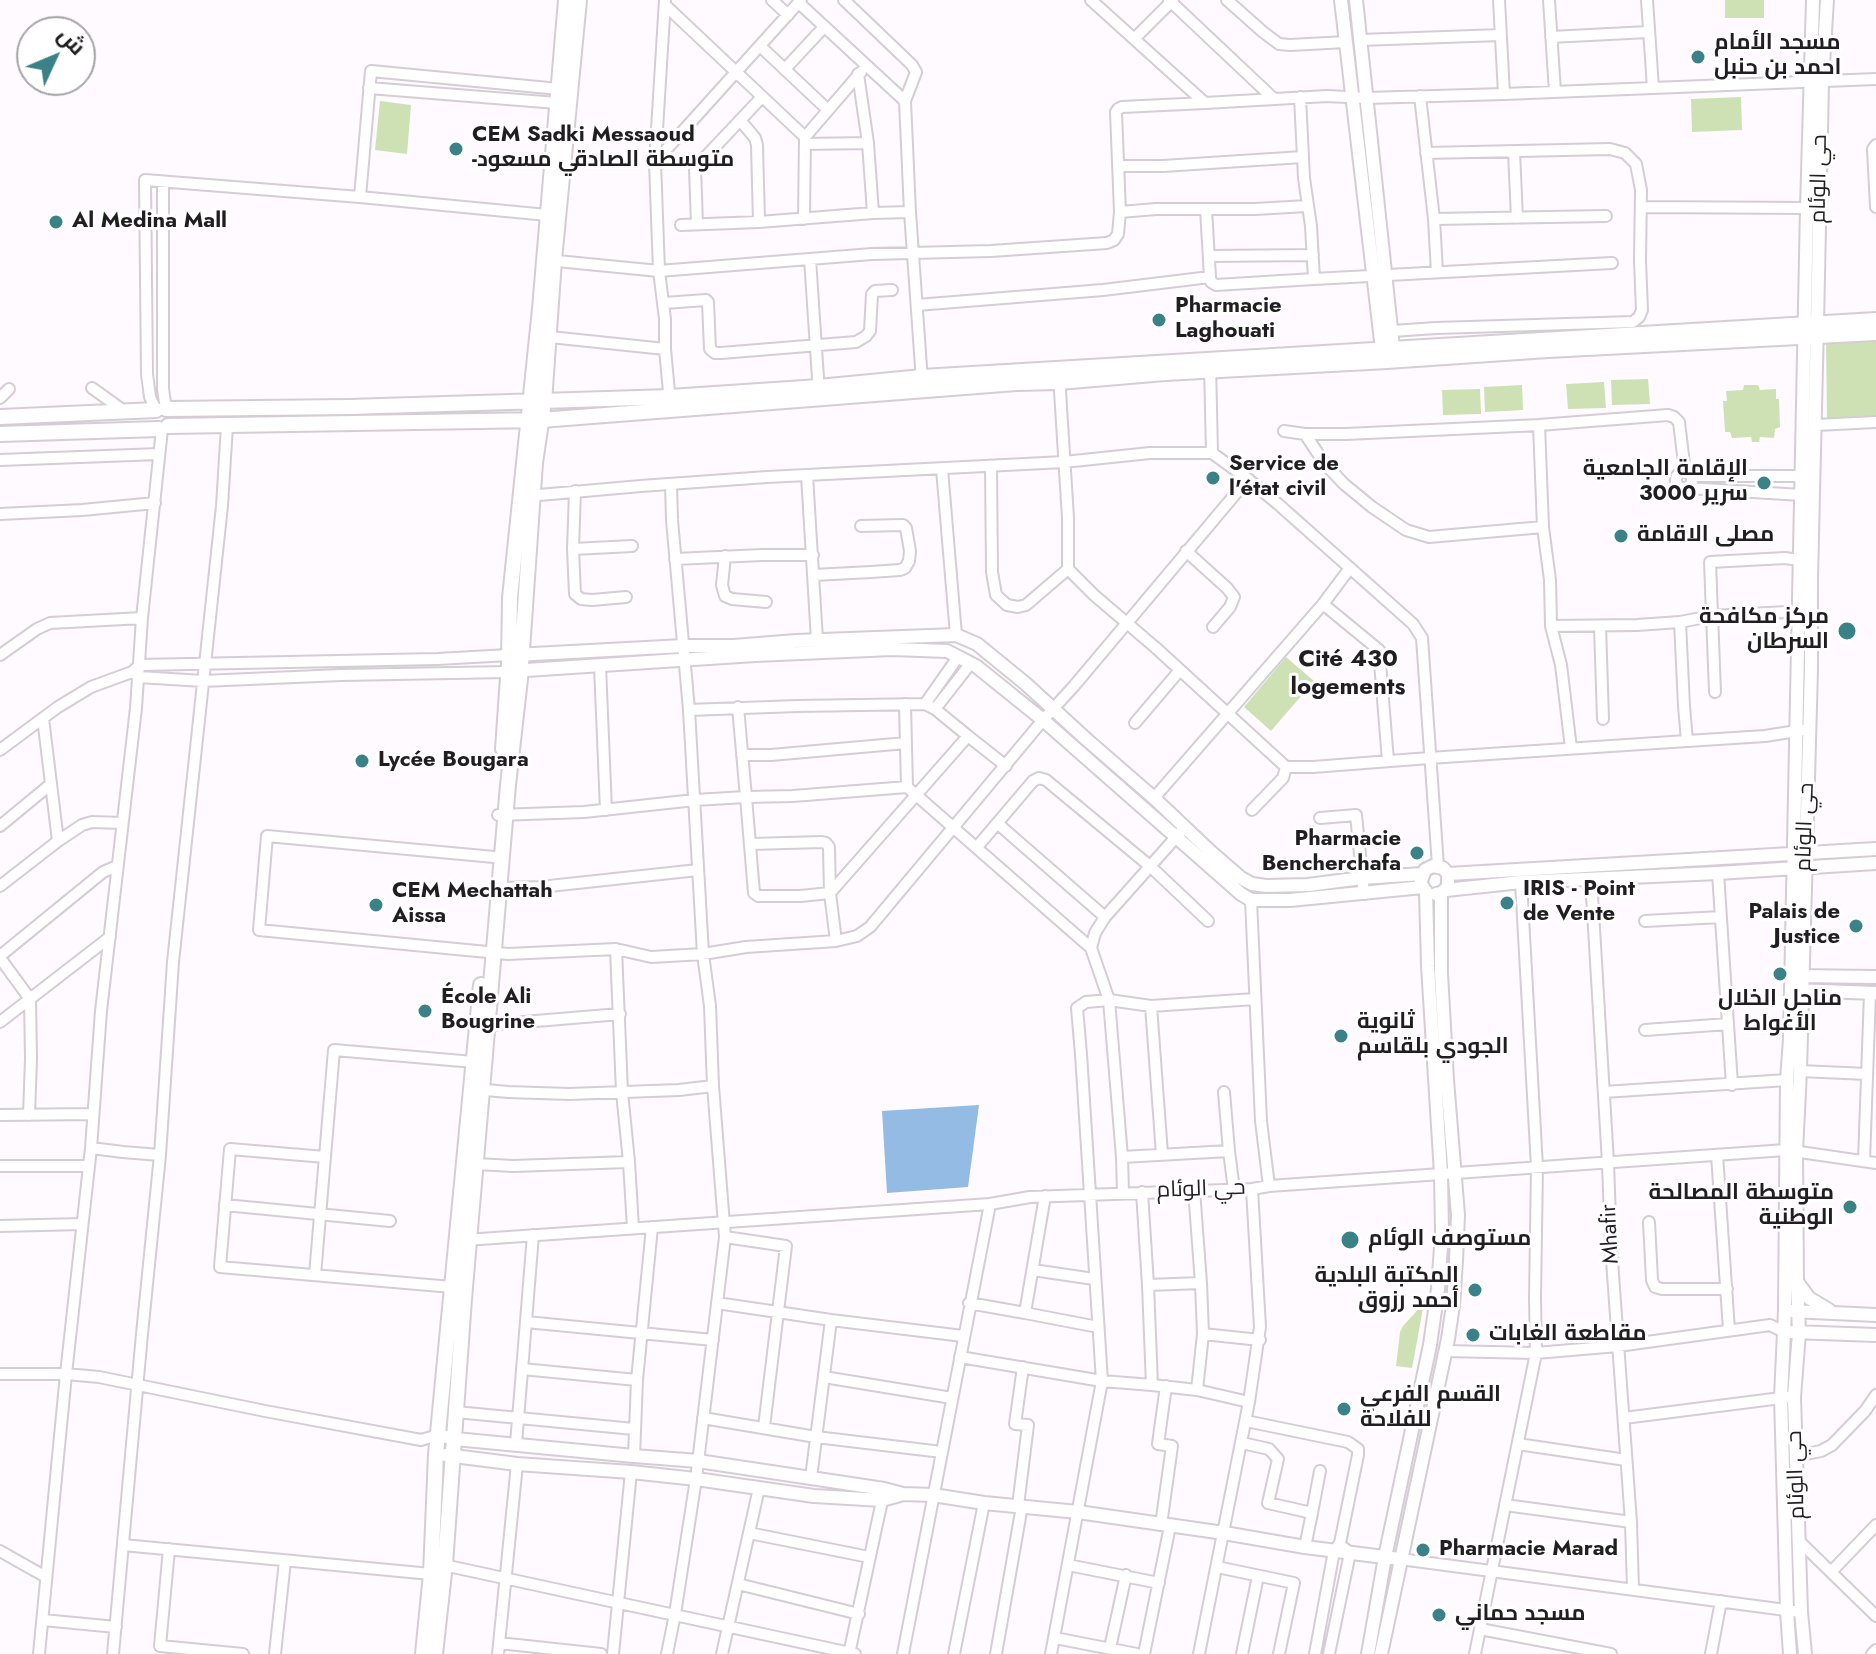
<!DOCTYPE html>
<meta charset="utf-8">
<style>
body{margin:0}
#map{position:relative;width:1876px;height:1654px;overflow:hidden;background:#fffaff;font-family:Jost,Cairo,sans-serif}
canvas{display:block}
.north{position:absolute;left:16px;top:16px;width:80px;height:80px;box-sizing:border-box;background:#fff;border:2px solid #a6a5a6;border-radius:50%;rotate:46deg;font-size:22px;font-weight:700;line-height:32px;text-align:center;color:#211e21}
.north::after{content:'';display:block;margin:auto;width:28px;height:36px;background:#3a8288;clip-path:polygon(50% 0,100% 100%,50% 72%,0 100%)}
</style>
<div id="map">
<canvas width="1876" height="1654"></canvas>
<div class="north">ش</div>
</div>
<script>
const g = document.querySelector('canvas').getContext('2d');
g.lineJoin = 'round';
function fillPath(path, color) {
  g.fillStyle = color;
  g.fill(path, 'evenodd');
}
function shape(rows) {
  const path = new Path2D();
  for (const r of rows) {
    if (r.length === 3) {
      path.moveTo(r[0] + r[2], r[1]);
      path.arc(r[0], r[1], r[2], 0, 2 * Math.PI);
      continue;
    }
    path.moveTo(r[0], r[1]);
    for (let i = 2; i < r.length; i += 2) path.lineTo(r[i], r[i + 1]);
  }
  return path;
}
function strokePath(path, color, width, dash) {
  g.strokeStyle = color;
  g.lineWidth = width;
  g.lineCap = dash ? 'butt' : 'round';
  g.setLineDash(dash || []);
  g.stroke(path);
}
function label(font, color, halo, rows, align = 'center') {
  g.font = font + ' Jost,Cairo,sans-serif';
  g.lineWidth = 6;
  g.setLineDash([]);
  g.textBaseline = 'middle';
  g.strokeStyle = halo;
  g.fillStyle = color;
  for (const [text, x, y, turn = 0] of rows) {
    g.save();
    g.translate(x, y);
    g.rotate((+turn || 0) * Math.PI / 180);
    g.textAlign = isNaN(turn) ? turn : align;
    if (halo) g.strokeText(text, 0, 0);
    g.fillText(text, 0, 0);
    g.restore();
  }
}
fillPath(shape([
 [1725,0,1764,0,1764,18,1725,18],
 [1741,97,1742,130,1692,132,1691,99],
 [380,101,411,105,407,154,375,150],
 [1876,335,1876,418,1827,420,1826,337],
 [1648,379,1650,404,1612,405,1611,380],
 [1604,382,1606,408,1568,409,1566,384],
 [1522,385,1523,410,1485,412,1484,387],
 [1744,385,1758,385,1760,390,1776,389,1776,399,1779,399,1780,427,1775,429,1774,438,1760,437,1759,442,1752,442,1751,437,1732,438,1730,432,1725,432,1723,401,1727,401,1726,391,1743,390],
 [1480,389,1481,414,1443,415,1442,390],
 [1286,657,1314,681,1271,731,1244,707],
 [1424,1303,1412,1368,1396,1366,1400,1332,1403,1326]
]), '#cee1b5');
fillPath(shape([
 [979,1105,968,1187,887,1193,882,1111]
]), '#93bbe3');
const minor = shape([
 [665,0,655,162,659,271,665,319,665,349,670,403],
 [772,0,788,15],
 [844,0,912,65,916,72,905,101],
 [1091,0,1205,103,1327,96,1366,98,1504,94,1876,79],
 [1169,0,1274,99],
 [1227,0,1263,32,1279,44,1290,45,1346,42],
 [1499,0,1504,94],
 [1549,0,1555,92],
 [1647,0,1653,88],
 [799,3,905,101,910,212,922,381],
 [665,5,805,137,804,219],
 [1551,37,1648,32],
 [1134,39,1173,0],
 [1360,40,1501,35],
 [760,46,828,110],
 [785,69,824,27],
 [858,74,868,143,873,213],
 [369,88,557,103],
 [1420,96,1434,219,1437,272],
 [1300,97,1304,178,1311,226,1314,279,1612,263],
 [1205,103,1122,107,1118,109,1116,112,1120,212,1156,209,1255,209,1307,206],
 [740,120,755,138,757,145,759,222],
 [805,137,861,72],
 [805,144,868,143],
 [1876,145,1873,149,1876,207],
 [1514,152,1517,218],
 [655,162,801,0],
 [1118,166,1163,166,1303,157],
 [163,182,163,389,166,409],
 [1641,207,1807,208],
 [1206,209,1210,277,1211,282,1216,285,1314,279],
 [547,215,360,197,371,71,559,89],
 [1434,219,1606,216],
 [697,224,695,168,762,97],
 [681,225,759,222,873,213,910,212],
 [1209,256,1313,255],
 [810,259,819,393],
 [547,260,659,271,872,254,991,251,1107,243,1114,240,1118,234,1120,212],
 [664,303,706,300,708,302,710,349,715,353,721,353,856,342,866,336,870,331,872,294,875,291,892,290],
 [917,305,1103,290,1210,277],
 [1392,331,1436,328,1633,322,1639,317,1642,310,1640,261,1641,190,1636,164,1625,153,1610,149,1426,153],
 [550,337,665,349],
 [1210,365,1212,453,1248,479,1278,504,1413,624,1422,638,1438,866],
 [1059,375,1068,518,1068,569,1094,595,1156,648,1286,767,1283,778,1252,810],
 [92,388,124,411],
 [0,398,9,389],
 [156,410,150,397,147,374,145,180,360,197],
 [1539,425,1543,527,1550,580,1551,626,1561,665,1571,748],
 [1816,425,1876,422],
 [1284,431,1305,434,1346,434,1539,425,1668,415,1674,417,1679,422,1685,472],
 [1305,434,1325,464,1344,484,1372,507,1406,530,1429,537,1543,527],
 [0,460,159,454],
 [991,466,992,572,996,595,1007,605,1018,607,1026,605,1068,569],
 [942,469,956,635],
 [1684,480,8],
 [807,475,817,640],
 [1691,476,1802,476],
 [1687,488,1802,495],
 [575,491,573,549,575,594,581,599,592,600,626,597],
 [528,496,641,486,767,477,1064,462,1150,453,1212,453],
 [0,514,82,510,155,503],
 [573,549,632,546],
 [1186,551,1227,588,1234,597,1230,607,1213,627],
 [725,556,722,585,725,596,732,599,766,602],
 [675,559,762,555,813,555],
 [814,575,871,572,900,570,905,568,909,561,910,551,906,528,903,525,861,526],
 [1323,604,1379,650,1388,761],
 [1680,622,1684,706,1687,741],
 [1551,626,1637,625,1680,622,1711,616,1806,611],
 [1600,626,1603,719],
 [0,655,37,629,50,623,142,618],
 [600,666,606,810],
 [134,673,139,677,203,681,341,675,508,672],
 [1715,692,1710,562,1785,558,1806,561],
 [905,704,907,787],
 [925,704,958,657],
 [738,707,746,797,793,796,907,787,1091,948,1109,1000,1122,1157,1123,1193],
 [935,709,971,663],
 [689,710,797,706,925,704,935,709,968,736],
 [43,718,58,841],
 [1135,723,1180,670],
 [0,750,58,707,91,687,132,672,140,665,437,659,509,655],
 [742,755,771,755,906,743],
 [1286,767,1313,767,1429,758,1687,741,1765,736,1803,730],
 [1154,798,1323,604,1350,568],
 [498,815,584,812,695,800,746,797,754,893,758,896,800,896,830,893,829,847,826,843,822,842,751,844],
 [1320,818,1356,815,1364,894],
 [997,823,1105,917],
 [0,826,51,784],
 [977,847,1033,781,1039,778,1046,780,1151,867,1208,921],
 [494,857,267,836,259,930,508,954,616,949,651,957,703,954,746,947,836,941,857,936,870,927,1043,720,1074,686,1248,479],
 [1718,873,1732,1085],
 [1591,878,1608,1163,1611,1247,1631,1522,1633,1589],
 [0,886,58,841,82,825,92,822,122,823],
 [499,888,540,887,698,870],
 [1251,900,1261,1121,1269,1186],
 [1645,921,1721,917],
 [836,941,830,893,968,736,1006,766],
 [1091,948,1095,933,1105,917,1185,827],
 [616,949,622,1092,629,1162,633,1228],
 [0,956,103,872,117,866],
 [0,958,30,999,31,1059,29,1115],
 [1151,1006,1162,1154],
 [0,1022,110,937],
 [488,1025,620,1014],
 [1645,1030,1728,1024],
 [1800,1071,1867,1074],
 [475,1089,508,1092,569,1094,679,1090,713,1086],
 [1224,1092,1229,1151],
 [1604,1092,1787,1080],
 [0,1115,93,1114],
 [91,1148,123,1152,160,1155],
 [1717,1155,1729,1330],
 [325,1157,230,1149,220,1267,452,1287],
 [1122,1157,1229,1151,1234,1190],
 [1864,1161,1870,993],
 [476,1164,513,1166,629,1162],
 [0,1166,89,1166],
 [1194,1190,1201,1283,1148,1285,1152,1385,1197,1390,1249,1402,1260,1327,1252,1189],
 [1142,1192,1148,1285],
 [1045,1196,1025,1313,1098,1327],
 [225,1205,390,1221],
 [1649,1222,1652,1280,1655,1287,1662,1289,1727,1289],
 [0,1226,82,1224],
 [725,1237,786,1246,764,1427],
 [465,1240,990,1204],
 [1033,1270,1094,1279],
 [315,1275,334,1050,474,1062],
 [717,1303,831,1320,963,1336],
 [969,1303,1025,1313],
 [526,1322,713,1340],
 [1203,1334,1260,1340],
 [1445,1351,1536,1353,1618,1346,1770,1325,1784,1332],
 [960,1357,1102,1381,1051,1654],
 [522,1369,637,1380],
 [0,1374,66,1374,99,1377,265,1411,421,1440,438,1435],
 [824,1377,952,1398],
 [1152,1385,1102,1381,1081,1054,1077,1008,1086,1002,1109,1000,1151,1006,1255,999],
 [1197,1390,1203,1334,1201,1283],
 [456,1412,634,1429],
 [703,1418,816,1437,942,1452],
 [1624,1418,1789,1397],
 [1246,1421,1348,1442,1358,1449,1358,1455,1340,1543,1334,1551,1315,1654],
 [1242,1443,1269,1449,1278,1459,1268,1503,1312,1513,1305,1547],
 [516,1444,533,1235],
 [1518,1444,1626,1460],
 [634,1456,637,1380,652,1227],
 [1796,1456,1821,1451,1832,1445,1865,1411,1876,1395],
 [811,1478,831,1320],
 [1505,1505,1631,1522],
 [1018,1506,1028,1425,1015,1424,1023,1367],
 [1312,1513,1320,1471],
 [1161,1525,1172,1446,1158,1444,1166,1386],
 [749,1533,869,1557],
 [1799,1541,1876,1616],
 [123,1545,431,1574],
 [169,1549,160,1646,243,1654],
 [0,1551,46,1577],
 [1400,1559,1801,1612],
 [439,1564,855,1654],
 [1068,1565,1159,1583],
 [1217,1567,1294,1583,1279,1654],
 [1831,1572,1876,1525],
 [738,1584,859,1614],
 [43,1620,116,1627],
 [1480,1629,1611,1654],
 [1055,1638,1137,1654],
 [499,1643,601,1654],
 [1110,1648,1126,1575],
 [39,1654,66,1374,91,1148,101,1011,136,708,142,618,162,429],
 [113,1654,142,1334,160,1155,173,962,222,506,227,426],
 [275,1654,285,1561],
 [498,1654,517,1464],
 [613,1654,631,1472],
 [667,1654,675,1614,696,1479,725,1237,713,1086,710,1006,703,954,689,710,672,520,671,484],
 [722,1654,759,1488],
 [849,1654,883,1496],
 [903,1654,990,1204,1030,1197,1252,1189,1269,1186,1786,1150,1876,1163],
 [954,1654,984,1503],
 [996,1654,1022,1506],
 [1144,1654,1170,1526],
 [1199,1654,1249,1402],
 [1242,1654,1258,1576],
 [1329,1654,1350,1553,1344,1548],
 [1475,1654,1536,1353,1535,1298,1537,1167,1521,882],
 [1711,1654,1721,1601],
 [1872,1654,1876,1650]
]);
const tertiary = shape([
 [1341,0,1383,358],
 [1356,0,1394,357],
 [515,655,683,646,734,646,796,641,956,635,977,644,1026,684,1086,739,1154,798,1211,852,1241,878,1252,884,1266,886,1308,885,1362,878,1422,874],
 [511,671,755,655,892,649,947,651,976,666,1043,720,1241,894,1251,900,1290,900,1423,887],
 [1421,881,1425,870,1433,866,1443,868,1448,874,1876,849],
 [1446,890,1521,882,1718,873,1876,863],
 [1436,894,1441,893,1448,887,1448,874],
 [1795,976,1876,977],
 [1794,990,1876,993],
 [1798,1283,1809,1298,1829,1310],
 [1791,1311,1876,1315],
 [1792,1332,1876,1335],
 [438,1435,455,1439,634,1456,698,1461,884,1489,903,1494,933,1495,984,1503,1078,1512,1224,1533,1305,1547,1400,1559],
 [446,1455,517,1464,631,1472,696,1479,814,1496,882,1500,900,1495],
 [1368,1654,1385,1557,1430,1345,1438,1289,1442,1233,1441,1174,1428,966,1426,891],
 [1381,1654,1448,1339,1453,1305,1456,1261,1458,1215,1447,1080,1441,973,1441,893],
 [1790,1654,1787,1611,1781,1397,1785,1310,1787,1080,1790,1039,1807,208,1813,0],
 [1805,1654,1801,1612,1794,1397,1799,1333,1797,1282,1796,1151,1800,1071,1811,669,1811,578,1817,324,1822,81,1827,0]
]);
const secondary = shape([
 [166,409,349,407,670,397,819,387,922,377,1876,320],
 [0,417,156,410],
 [168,426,541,420,1016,383,1059,382,1165,373,1387,361,1548,350,1876,333],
 [0,434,159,429],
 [503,749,509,663,510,598,540,309,566,0],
 [423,1654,431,1574,436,1454,481,985],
 [435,1654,445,1564,464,1299,482,1090,508,785,520,679,535,463,544,402,554,260,579,0]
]);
strokePath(minor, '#d4ced4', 14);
strokePath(tertiary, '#d4ced4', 16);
strokePath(secondary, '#d4ced4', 18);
strokePath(minor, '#fff', 10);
strokePath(tertiary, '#fff', 12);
strokePath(secondary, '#fff', 14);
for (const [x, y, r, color] of [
 [1698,57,8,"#3a8288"],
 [456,149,8,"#3a8288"],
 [56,222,8,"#3a8288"],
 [1159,320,8,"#3a8288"],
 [1213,478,8,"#3a8288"],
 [1764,483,8,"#3a8288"],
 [1621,536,8,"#3a8288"],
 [1847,631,10,"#3a8288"],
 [362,761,8,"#3a8288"],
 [1417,853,8,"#3a8288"],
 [1507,903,8,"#3a8288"],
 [376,905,8,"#3a8288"],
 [1856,926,8,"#3a8288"],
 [1780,974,8,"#3a8288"],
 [425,1011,8,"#3a8288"],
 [1341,1036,8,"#3a8288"],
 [1850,1207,8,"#3a8288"],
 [1350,1240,10,"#3a8288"],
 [1475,1290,8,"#3a8288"],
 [1473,1335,8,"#3a8288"],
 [1344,1409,8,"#3a8288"],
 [1423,1550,8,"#3a8288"],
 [1439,1615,8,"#3a8288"]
]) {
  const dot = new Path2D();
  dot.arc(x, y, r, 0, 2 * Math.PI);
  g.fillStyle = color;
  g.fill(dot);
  strokePath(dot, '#fff', 3);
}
label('bold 22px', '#211e21', '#fff', [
 ["مسجد الأمام",1714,44],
 ["احمد بن حنبل",1714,69],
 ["CEM Sadki Messaoud",472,136],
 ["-متوسطة الصادقي مسعود",472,161],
 ["Al Medina Mall",72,222],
 ["Pharmacie",1175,307],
 ["Laghouati",1175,332],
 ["Service de",1229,465],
 ["l'état civil",1229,490],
 ["الإقامة الجامعية",1748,470,"right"],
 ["3000 سرير",1748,495,"right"],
 ["مصلى الاقامة",1637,536],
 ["مركز مكافحة",1829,618,"right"],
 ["السرطان",1829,643,"right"],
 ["Lycée Bougara",378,761],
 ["Pharmacie",1401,840,"right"],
 ["Bencherchafa",1401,865,"right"],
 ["IRIS - Point",1523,890],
 ["de Vente",1523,915],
 ["CEM Mechattah",392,892],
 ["Aissa",392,917],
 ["Palais de",1840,913,"right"],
 ["Justice",1840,938,"right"],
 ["École Ali",441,998],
 ["Bougrine",441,1023],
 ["مناحل الخلال",1780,1000,"center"],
 ["الأغواط",1780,1025,"center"],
 ["ثانوية",1357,1023],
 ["الجودي بلقاسم",1357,1048],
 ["متوسطة المصالحة",1834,1194,"right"],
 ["الوطنية",1834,1219,"right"],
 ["مستوصف الوئام",1368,1240],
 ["المكتبة البلدية",1459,1277,"right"],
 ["أحمد رزوق",1459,1302,"right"],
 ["مقاطعة الغابات",1489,1335],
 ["القسم الفرعي",1360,1396],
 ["للفلاحة",1360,1421],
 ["Pharmacie Marad",1439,1550],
 ["مسجد حماني",1455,1615]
], 'left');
label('22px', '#211e21', '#fff', [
 ["حي الوئام",1820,179,-89],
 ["حي الوئام",1806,827,-88],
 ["حي الوئام",1201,1190,-2],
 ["Mhafir",1611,1234,-93],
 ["حي الوئام",1797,1475,-92]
]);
label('bold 24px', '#211e21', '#fff', [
 ["Cité 430",1348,660],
 ["logements",1348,688]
]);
</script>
